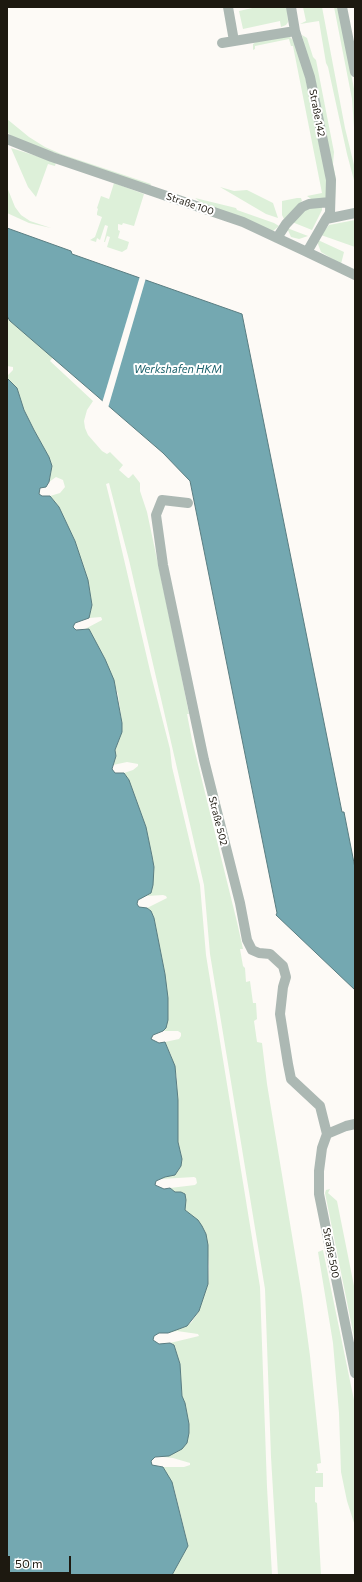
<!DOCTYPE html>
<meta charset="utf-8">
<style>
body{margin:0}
#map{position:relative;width:362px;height:1582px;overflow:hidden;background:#fdfaf6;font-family:Commissioner,sans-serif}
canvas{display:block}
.frame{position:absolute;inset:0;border:8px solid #1d1910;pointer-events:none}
.scale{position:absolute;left:8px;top:1556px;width:63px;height:18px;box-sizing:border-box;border:2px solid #1d1910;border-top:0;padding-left:5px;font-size:12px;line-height:14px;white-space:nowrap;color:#1d1910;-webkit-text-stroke:3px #fff;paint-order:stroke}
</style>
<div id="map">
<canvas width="362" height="1582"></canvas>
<div class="frame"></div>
<div class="scale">50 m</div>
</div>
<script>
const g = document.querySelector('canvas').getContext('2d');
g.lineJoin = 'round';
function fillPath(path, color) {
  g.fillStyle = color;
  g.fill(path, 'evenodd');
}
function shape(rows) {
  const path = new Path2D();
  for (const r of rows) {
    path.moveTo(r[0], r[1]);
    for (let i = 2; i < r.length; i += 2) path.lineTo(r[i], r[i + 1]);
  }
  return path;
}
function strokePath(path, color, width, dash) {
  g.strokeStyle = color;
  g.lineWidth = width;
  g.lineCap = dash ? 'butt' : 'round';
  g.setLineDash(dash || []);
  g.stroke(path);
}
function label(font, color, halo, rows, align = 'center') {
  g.font = font + ' Commissioner,sans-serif';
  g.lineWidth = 4;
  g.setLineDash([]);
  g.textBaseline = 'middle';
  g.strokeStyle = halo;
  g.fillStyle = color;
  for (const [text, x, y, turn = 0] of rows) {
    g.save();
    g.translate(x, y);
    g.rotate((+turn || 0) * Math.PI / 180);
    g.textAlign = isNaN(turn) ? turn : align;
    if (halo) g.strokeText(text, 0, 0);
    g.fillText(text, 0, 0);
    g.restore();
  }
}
fillPath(shape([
 [257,7,287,7,288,22,286,25,281,27,280,21,243,29,239,11],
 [303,7,322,7,345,128,355,169,355,184,347,154,328,67,326,63,319,21,300,24,306,21],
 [334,7,338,7,355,94,355,142,352,99],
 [302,35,307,38,313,57,316,60,334,152,333,164,336,179,336,199,335,179],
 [289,36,294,41,302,62,328,187,326,198,314,201,307,196,322,193,293,46,291,46,289,39,255,46,255,49,253,50,253,44,256,42],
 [7,119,29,137,45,147,61,154,151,184,150,186,15,139,7,132],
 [11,148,56,162,55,166,48,164,36,197,28,187],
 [114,183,144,194,134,226,123,223,122,225,118,224,118,230,120,231,118,238,129,242,127,249,122,252,107,247,110,237,107,236,105,242,104,242,108,226,105,225,100,240,97,238,96,242,90,240,95,237,102,217,97,215,97,213,98,209,97,208,101,196,109,199],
 [7,187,15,207,21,215,30,221,51,228,29,223,7,213],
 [220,187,234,191,247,190,273,203,278,218,266,214],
 [195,198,236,208,237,210,274,223,279,226,273,231,202,203],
 [297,198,301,198,302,201,284,219,282,215,282,201],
 [322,207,322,210,312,230,292,222,307,208],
 [355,220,355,247,321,235,329,225],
 [287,228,308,236,299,239,291,237],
 [318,240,344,252,341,264,321,252,318,244],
 [7,316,10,321,53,357,50,361,93,401,87,410,84,421,85,428,88,435,102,451,107,454,110,452,123,465,119,470,128,478,129,478,133,474,140,483,140,491,147,512,175,644,189,714,187,714,192,740,237,922,243,949,240,949,243,966,245,968,246,982,250,981,253,1003,256,1003,257,1019,254,1021,257,1042,262,1043,267,1084,302,1296,310,1356,321,1463,317,1464,318,1471,316,1471,316,1473,323,1473,323,1487,315,1487,315,1502,317,1503,321,1575,278,1575,271,1457,265,1289,210,954,204,885,129,560,109,483,106,484,112,508,151,675,170,749,172,767,200,885,206,955,260,1287,267,1487,272,1575,172,1575,188,1545,174,1488,163,1467,184,1467,190,1465,190,1463,173,1458,163,1457,169,1456,189,1424,185,1403,182,1396,180,1364,174,1345,170,1343,199,1336,198,1334,177,1331,168,1333,177,1328,183,1328,191,1323,199,1311,208,1284,209,1266,206,1234,198,1220,184,1210,186,1200,181,1192,175,1192,170,1188,195,1185,197,1183,196,1178,194,1177,161,1179,178,1171,181,1166,182,1159,178,1142,177,1078,171,1055,165,1042,179,1039,181,1036,181,1033,178,1031,163,1031,166,1028,165,974,154,918,151,911,147,908,167,898,166,896,163,895,147,896,151,893,154,867,152,856,146,827,129,780,124,773,133,770,138,766,138,764,127,762,113,765,116,756,115,750,120,738,122,723,118,694,105,659,89,630,85,629,102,620,102,619,101,617,89,618,92,605,88,580,75,541,59,507,50,496,60,493,65,487,63,480,56,477,49,482,52,466,49,457,34,430,24,410,17,388,7,378,7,376,13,370,13,367,7,366],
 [330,1189,328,1193,337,1201,355,1291,355,1342,325,1193,326,1190],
 [323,1250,355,1405,355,1526,347,1501,341,1472,339,1413,333,1343,318,1252]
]), '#ddf0d9');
const water = shape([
 [7,228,71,251,72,254,242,314,342,812,344,812,355,868,355,990,276,915,277,913,190,481,163,453,10,321,7,316,7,228],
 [7,378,17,388,24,410,34,430,49,457,52,466,49,482,46,487,40,488,39,494,42,496,50,496,59,507,75,541,88,580,92,605,89,618,75,623,73,627,76,630,89,629,105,659,114,680,122,723,122,732,115,750,116,756,112,769,115,773,124,773,129,780,146,827,152,856,154,867,153,885,151,893,138,900,137,904,139,907,147,908,151,911,154,918,165,974,168,998,168,1020,166,1028,163,1031,153,1035,151,1039,159,1043,165,1042,175,1066,178,1100,178,1142,182,1159,181,1166,175,1175,165,1177,156,1181,155,1185,164,1189,170,1188,175,1192,181,1192,185,1194,186,1200,185,1210,198,1220,202,1226,206,1234,208,1245,208,1284,199,1311,187,1326,168,1333,159,1333,154,1336,153,1340,159,1344,170,1343,174,1345,180,1364,182,1396,185,1403,189,1424,189,1433,187,1443,182,1449,169,1456,155,1457,151,1461,152,1465,163,1467,172,1482,188,1546,172,1575,7,1575,7,378]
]);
fillPath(water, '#74a8b1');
strokePath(water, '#5a7d81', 1);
fillPath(shape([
 [140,276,146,278,108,408,102,403]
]), '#fdfaf6');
strokePath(shape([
 [228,7,234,41],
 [291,7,295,31,310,77,331,180,330,213,326,219],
 [342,7,355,72],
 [222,43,295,31],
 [7,139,52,157,243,222,307,252,326,219,355,213],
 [277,238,286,224,302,207,309,204,330,202],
 [307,252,355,275],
 [188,503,162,500,156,515,163,565,204,760,240,903,247,940,252,950,259,953,270,954,283,966,286,977,283,987,280,1014,288,1064,291,1079,320,1106,327,1134],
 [327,1134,322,1148,319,1171,319,1194,355,1373],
 [327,1134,346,1126,355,1124]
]), '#acb8b3', 10);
label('10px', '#1d1910', '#fff', [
 ["Straße 142",317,113,79],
 ["Straße 100",190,204,19],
 ["Straße 502",218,821,76],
 ["Straße 500",331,1253,79]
]);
label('italic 11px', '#1b616b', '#fff', [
 ["Werkshafen HKM",178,369]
]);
</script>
